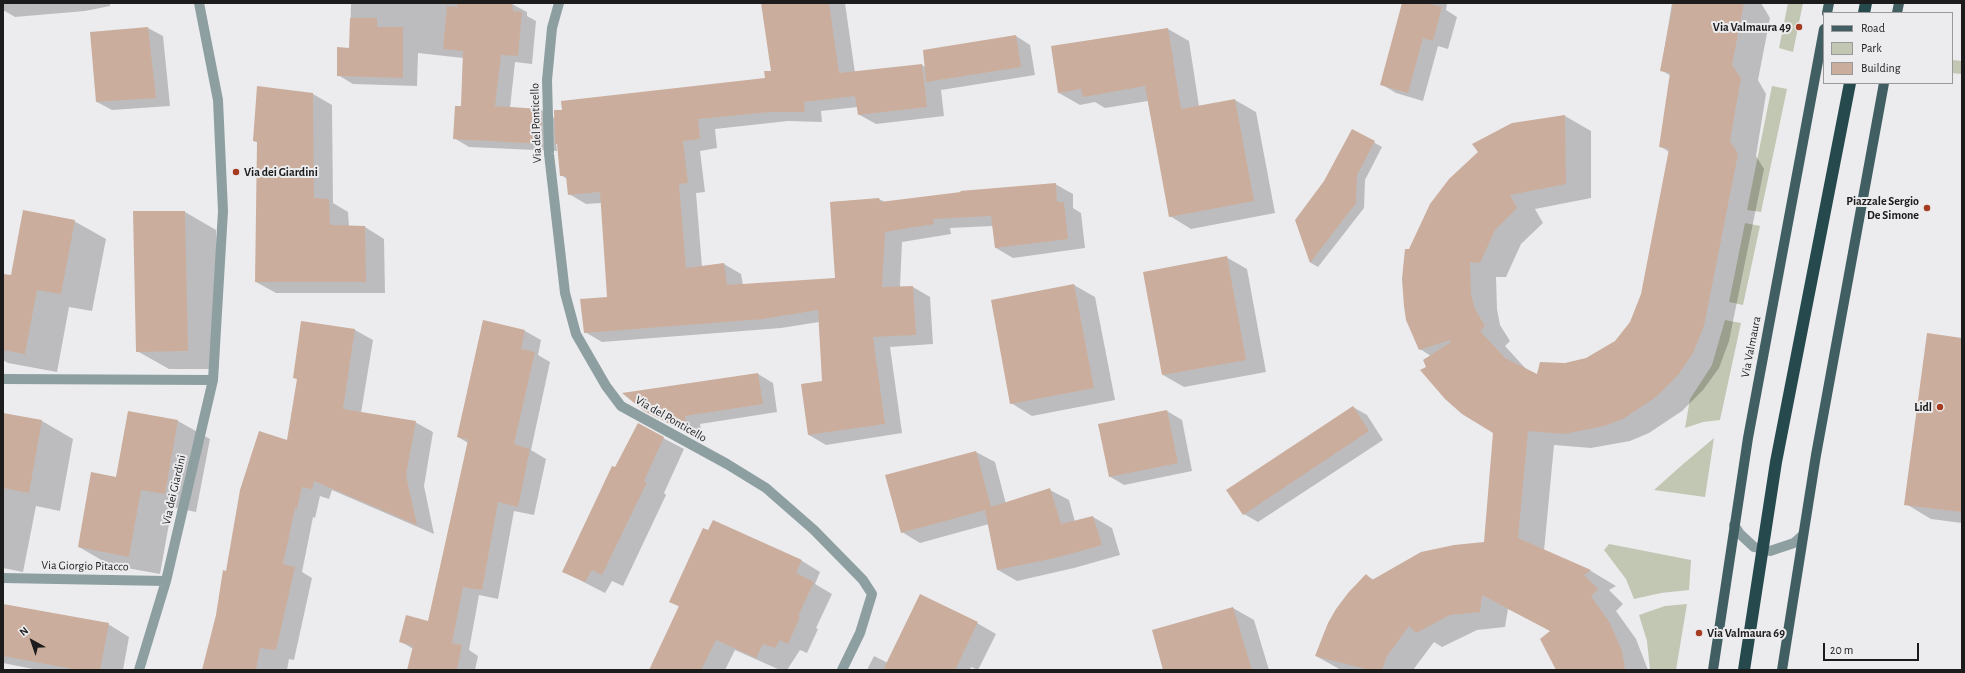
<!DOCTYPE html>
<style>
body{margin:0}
#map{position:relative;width:1965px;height:673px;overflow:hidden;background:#ececee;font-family:"Alegreya Sans",sans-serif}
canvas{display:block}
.frame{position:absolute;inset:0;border:4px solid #1c1c1d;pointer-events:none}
.legend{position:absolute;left:1823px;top:12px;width:130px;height:72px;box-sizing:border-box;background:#ececee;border:1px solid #99999a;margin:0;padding:5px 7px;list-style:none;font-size:12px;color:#1c1c1d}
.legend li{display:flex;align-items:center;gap:8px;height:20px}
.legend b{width:20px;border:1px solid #99999a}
.north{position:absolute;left:12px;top:621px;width:40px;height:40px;-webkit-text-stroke:3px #ececee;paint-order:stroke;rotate:320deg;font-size:11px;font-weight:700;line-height:16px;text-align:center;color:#1c1c1d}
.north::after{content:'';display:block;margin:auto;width:14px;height:18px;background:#1c1c1d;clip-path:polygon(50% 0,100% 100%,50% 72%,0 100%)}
.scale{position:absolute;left:1823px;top:643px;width:96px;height:18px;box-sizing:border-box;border:2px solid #1c1c1d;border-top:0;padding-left:5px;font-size:12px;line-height:14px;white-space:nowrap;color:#1c1c1d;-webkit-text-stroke:3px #ececee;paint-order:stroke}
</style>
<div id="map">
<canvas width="1965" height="673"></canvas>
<div class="frame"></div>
<ul class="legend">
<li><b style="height:5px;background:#415f63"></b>Road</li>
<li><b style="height:11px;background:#c1c7b2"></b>Park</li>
<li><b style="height:11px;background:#caad9c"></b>Building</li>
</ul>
<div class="north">N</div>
<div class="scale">20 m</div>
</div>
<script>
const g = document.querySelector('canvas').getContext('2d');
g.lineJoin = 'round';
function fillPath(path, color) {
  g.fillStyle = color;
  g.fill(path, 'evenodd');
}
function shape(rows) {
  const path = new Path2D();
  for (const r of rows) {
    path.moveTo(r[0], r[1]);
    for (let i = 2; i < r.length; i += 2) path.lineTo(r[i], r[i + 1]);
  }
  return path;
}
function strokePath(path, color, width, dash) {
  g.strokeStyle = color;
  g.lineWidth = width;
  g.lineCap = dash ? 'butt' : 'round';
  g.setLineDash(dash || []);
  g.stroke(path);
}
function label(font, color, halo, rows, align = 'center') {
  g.font = font + ' "Alegreya Sans",sans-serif';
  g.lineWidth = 4;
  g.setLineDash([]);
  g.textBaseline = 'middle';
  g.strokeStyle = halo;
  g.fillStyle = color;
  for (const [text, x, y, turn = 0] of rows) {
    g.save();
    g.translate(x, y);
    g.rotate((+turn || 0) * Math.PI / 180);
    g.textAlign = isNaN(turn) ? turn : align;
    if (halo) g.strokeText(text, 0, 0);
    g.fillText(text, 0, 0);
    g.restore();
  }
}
fillPath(shape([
 [1788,3,1803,3,1793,52,1779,48],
 [1952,60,1962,61,1962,74,1952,73],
 [1772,86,1787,89,1761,212,1747,210],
 [1745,223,1760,226,1743,305,1729,302],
 [1725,320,1741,323,1720,420,1703,422,1685,428,1690,399,1712,365],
 [1714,438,1705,497,1654,490,1682,465],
 [1609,544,1691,560,1689,590,1661,593,1634,599,1626,579,1604,550],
 [1687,604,1676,670,1650,670,1647,641,1639,615,1665,606]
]), '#c1c7b2');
fillPath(shape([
 [3,3,110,3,110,6,85,11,15,17,3,10],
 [351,3,512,4,527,12,527,16,536,21,532,64,515,62,510,108,541,110,556,119,766,79,772,71,762,3,845,3,855,73,922,65,925,67,1016,36,1030,45,1035,75,941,90,944,116,876,124,858,114,858,107,821,111,822,122,788,121,715,129,717,148,700,151,705,192,696,193,702,267,724,264,741,274,743,285,836,279,831,202,879,199,885,202,1055,184,1073,194,1073,208,1081,213,1085,248,1013,258,996,248,993,226,950,228,951,234,902,242,900,287,913,287,930,297,933,344,890,347,902,433,826,445,809,435,823,382,819,322,781,328,602,342,585,332,608,298,602,203,586,204,569,194,567,179,561,175,558,141,556,141,557,151,469,147,454,138,462,107,463,58,418,53,417,86,353,84,338,75,350,49],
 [1403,3,1446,3,1447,4,1446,10,1457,17,1448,49,1438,46,1423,101,1396,93,1381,84],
 [1672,3,1761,3,1770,18,1758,80,1766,94,1756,156,1764,169,1729,341,1719,368,1703,390,1682,411,1649,433,1630,441,1591,448,1554,445,1544,551,1591,571,1616,586,1609,590,1623,604,1616,611,1636,639,1648,670,1556,670,1551,631,1508,609,1505,627,1477,630,1442,647,1434,642,1413,670,1341,670,1316,656,1366,575,1374,580,1485,543,1494,432,1427,367,1431,356,1420,349,1409,250,1513,124,1565,116,1591,131,1591,198,1535,209,1543,223,1521,244,1506,277,1496,277,1497,309,1500,325,1510,341,1505,346,1527,370,1537,375,1565,364,1587,359,1615,342,1631,322,1642,295,1669,152,1660,146,1671,76,1661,70],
 [148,28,163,36,170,106,112,110,97,102,91,33],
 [1168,29,1189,41,1199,106,1235,100,1256,112,1275,213,1191,229,1170,216,1148,101,1105,108,1095,102,1080,105,1059,93],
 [313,94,332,105,333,203,348,212,349,227,365,227,384,239,385,293,276,293,256,282,258,142,255,141],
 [1352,130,1382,147,1365,180,1364,208,1318,267,1311,263,1296,220,1324,182],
 [185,212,216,230,219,369,169,369,137,351],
 [74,221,106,239,92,311,69,307,57,372,8,363,3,360,3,275,12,276],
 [1226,257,1247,269,1266,372,1184,387,1163,375],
 [1074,285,1095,297,1115,400,1032,416,1011,403],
 [355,330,373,340,361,413,415,422,433,432,424,486,434,534,332,490,329,499,320,496,315,518,313,517,302,572,312,578,294,660,289,659,287,670,204,670,227,572,288,441,298,380,294,377],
 [525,331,541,340,538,355,550,362,531,450,546,459,534,515,514,511,498,599,479,595,469,650,478,656,475,670,408,670,413,649,400,641,429,622,468,443,458,437],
 [1962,339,1962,523,1931,519,1906,504],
 [758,374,773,383,777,412,700,424,703,441,645,410],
 [1353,407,1367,415,1383,440,1258,522,1244,514],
 [1167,411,1182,420,1192,471,1124,485,1109,476],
 [129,412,178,421,210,439,196,512,172,507,160,574,110,565,79,547,117,478],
 [3,414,42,421,73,439,60,511,36,506,23,572,3,568],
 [663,438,684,449,664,493,666,495,623,586,612,581,605,593,564,572,616,468],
 [976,452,995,462,1006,504,1050,490,1069,500,1075,522,1093,517,1112,528,1120,555,1074,568,1017,581,998,570,989,524,920,543,902,532],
 [714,521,802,561,820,572,815,584,832,594,816,628,818,629,807,653,800,650,787,670,780,670,735,650,725,670,654,670,680,607,670,602],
 [3,605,108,624,129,637,123,670,38,670,3,663],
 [1233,608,1254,620,1269,670,1164,670],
 [977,623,996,634,978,670,971,667,970,670,867,670,874,656,888,663]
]), '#0003');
fillPath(shape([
 [457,3,512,3,513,11,522,12,518,56,501,55,495,106,541,109,542,144,453,139,455,106,461,106,463,51,443,49,447,6,457,7],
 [761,3,829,3,839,73,922,64,927,107,858,115,855,96,804,102,805,112,770,112,698,119,700,139,683,141,688,183,679,184,686,268,724,263,727,285,835,278,830,202,879,198,880,202,961,192,960,191,1056,183,1057,202,1064,202,1068,239,995,248,991,216,933,219,934,224,885,232,882,287,913,286,916,335,873,337,885,424,808,435,801,384,822,381,818,310,763,319,584,333,580,299,607,297,600,192,568,195,566,176,560,176,557,144,555,144,554,110,562,110,561,101,765,78,764,71,771,71],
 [1402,3,1426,3,1442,7,1433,41,1423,38,1408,93,1380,85],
 [1673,3,1744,3,1732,65,1741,78,1730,141,1738,154,1704,326,1693,353,1678,375,1656,397,1623,419,1604,426,1564,434,1528,431,1518,538,1591,570,1584,575,1598,589,1591,596,1610,623,1622,651,1625,670,1556,670,1540,639,1550,631,1482,595,1480,612,1450,615,1416,633,1409,626,1387,656,1382,670,1369,670,1315,656,1328,623,1336,609,1348,593,1366,574,1372,580,1421,552,1454,545,1484,542,1493,433,1462,414,1445,399,1420,370,1426,367,1423,360,1451,342,1450,340,1419,350,1406,320,1404,306,1402,279,1405,249,1409,249,1430,204,1449,179,1478,152,1472,144,1512,123,1565,115,1566,184,1510,195,1517,208,1495,230,1480,263,1470,262,1471,294,1475,309,1485,326,1480,331,1505,358,1537,374,1540,362,1565,363,1586,358,1615,341,1630,322,1641,294,1669,149,1659,147,1670,73,1660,71],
 [350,18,377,18,377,27,403,27,403,78,337,76,337,47,349,48],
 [148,27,156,98,96,102,90,32],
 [1168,28,1181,109,1235,99,1254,201,1169,217,1145,86,1083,97,1081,89,1058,93,1051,46],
 [1016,35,1021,67,926,82,923,50],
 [257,86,313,93,314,198,329,199,330,225,365,226,366,282,255,282,257,142,253,141],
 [1352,129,1375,141,1357,175,1356,203,1310,263,1295,220,1324,181],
 [23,210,75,220,61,294,37,290,25,354,3,350,3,274,11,275],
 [133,211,185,211,188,351,136,352],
 [1227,256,1246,360,1162,375,1143,272],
 [1074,284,1094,388,1010,404,991,300],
 [483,320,525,330,521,349,535,352,514,444,530,449,518,507,498,502,482,590,463,587,452,643,462,645,457,670,407,670,413,646,399,642,406,615,428,621,468,440,457,437],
 [301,321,355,329,343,409,416,421,406,475,417,525,314,481,312,489,302,487,297,509,295,508,283,564,295,567,276,650,260,648,256,670,202,670,216,615,223,570,226,571,240,490,259,431,287,440,297,379,293,378],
 [1927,333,1962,338,1962,512,1904,505],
 [758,373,763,404,685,416,689,434,644,411,622,393],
 [1353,406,1369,431,1243,515,1226,490],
 [1167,410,1178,463,1109,477,1098,424],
 [128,411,178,420,165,494,141,490,129,557,78,547,91,472,116,477],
 [3,413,42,420,29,493,3,488],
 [638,423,664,437,644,481,647,482,602,575,592,570,585,582,562,572,612,466,615,467],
 [976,451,991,507,1050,488,1061,524,1093,516,1102,545,1055,558,997,570,985,510,901,533,885,475],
 [713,520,802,560,796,573,814,582,798,616,800,617,788,644,780,640,775,648,763,644,756,658,716,640,701,670,649,670,679,606,669,602,703,528,708,530],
 [920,594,978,622,955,670,883,670],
 [3,604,109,623,100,670,78,670,3,656],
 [1233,607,1252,670,1163,670,1152,630]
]), '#caad9c');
strokePath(shape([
 [559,3,552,28,547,80,549,154,565,293,576,334,606,386,621,406,727,464,766,488,814,530,863,580,872,594,860,633,842,670],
 [3,379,213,380],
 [1734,525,1740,534,1754,547,1770,551,1794,543,1803,535],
 [3,578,166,581],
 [139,670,166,581,213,380,223,211,218,100,199,3]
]), '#8e9fa1', 10);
strokePath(shape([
 [1827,13,1829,3],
 [1897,13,1899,3],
 [1713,670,1748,438,1824,29],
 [1782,670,1816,455,1884,83]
]), '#415f63', 10);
strokePath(shape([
 [1864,13,1866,3],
 [1744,670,1776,462,1850,83]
]), '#25494d', 12);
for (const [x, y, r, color] of [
 [1799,27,4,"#a53c22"],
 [236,172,4,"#a53c22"],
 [1927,208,4,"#a53c22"],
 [1940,407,4,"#a53c22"],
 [1699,633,4,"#a53c22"]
]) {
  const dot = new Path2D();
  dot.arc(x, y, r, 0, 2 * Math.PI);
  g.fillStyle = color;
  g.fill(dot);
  strokePath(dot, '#ececee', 1.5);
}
label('bold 12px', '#1c1c1d', '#ececee', [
 ["Via Valmaura 49",1791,27],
 ["Via dei Giardini",244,172,"left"],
 ["Piazzale Sergio",1919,201],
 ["De Simone",1919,215],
 ["Lidl",1932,407],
 ["Via Valmaura 69",1707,633,"left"]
], 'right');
label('12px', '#1c1c1d', '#ececee', [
 ["Via del Ponticello",536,123,-92],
 ["Via Valmaura",1751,347,-79],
 ["Via del Ponticello",671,419,30],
 ["Via dei Giardini",174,490,-77],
 ["Via Giorgio Pitacco",85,566,1]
]);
</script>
